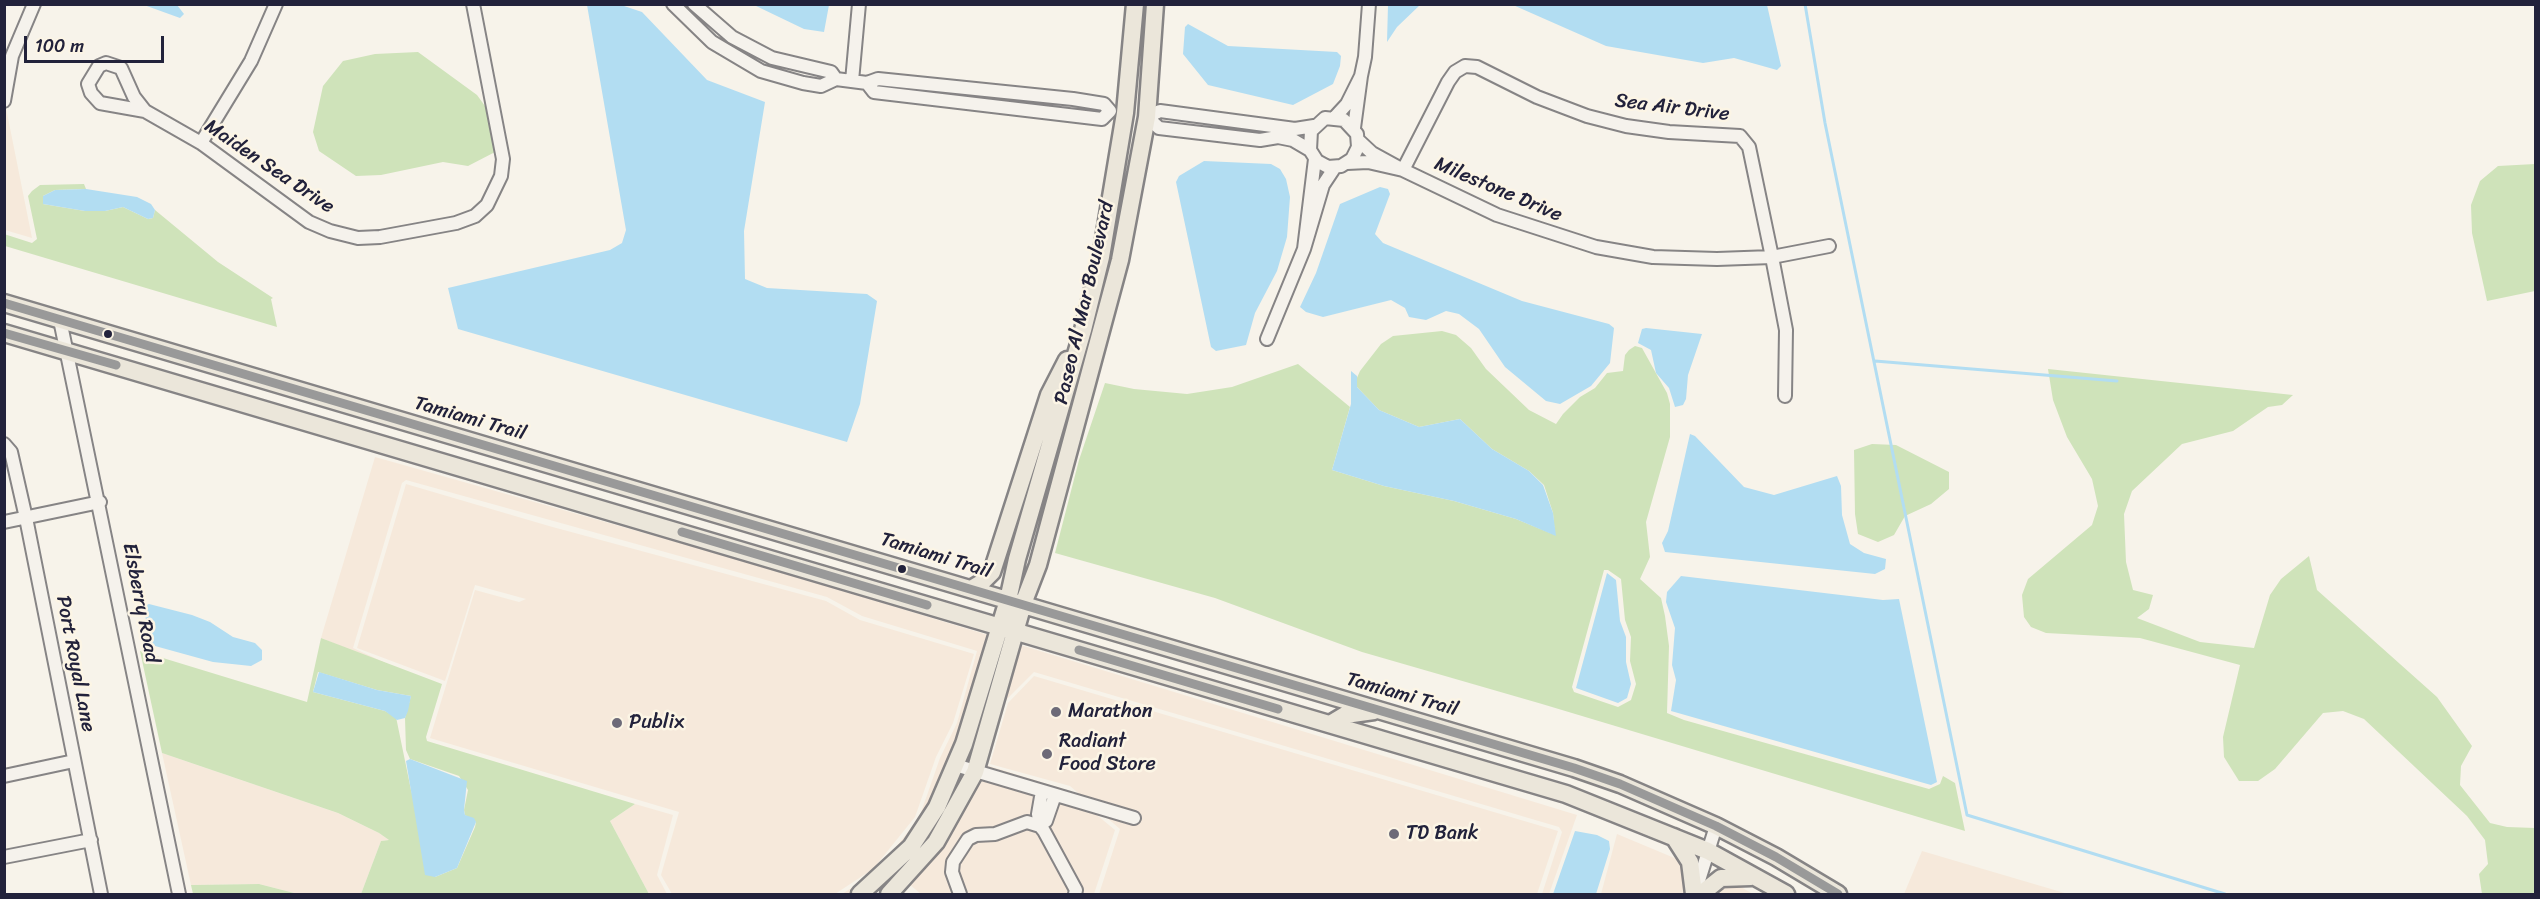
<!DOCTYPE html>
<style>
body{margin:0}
#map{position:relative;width:2540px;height:899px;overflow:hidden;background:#f7f3ea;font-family:Sriracha,sans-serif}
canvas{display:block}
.frame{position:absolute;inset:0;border:6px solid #22223b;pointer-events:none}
.scale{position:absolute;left:24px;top:36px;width:140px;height:27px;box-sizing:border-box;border:3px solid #22223b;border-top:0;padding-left:8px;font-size:18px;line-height:21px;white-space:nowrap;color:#22223b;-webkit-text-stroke:4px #fcf5e5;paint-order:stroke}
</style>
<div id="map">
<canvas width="2540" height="899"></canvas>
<div class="frame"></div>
<div class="scale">100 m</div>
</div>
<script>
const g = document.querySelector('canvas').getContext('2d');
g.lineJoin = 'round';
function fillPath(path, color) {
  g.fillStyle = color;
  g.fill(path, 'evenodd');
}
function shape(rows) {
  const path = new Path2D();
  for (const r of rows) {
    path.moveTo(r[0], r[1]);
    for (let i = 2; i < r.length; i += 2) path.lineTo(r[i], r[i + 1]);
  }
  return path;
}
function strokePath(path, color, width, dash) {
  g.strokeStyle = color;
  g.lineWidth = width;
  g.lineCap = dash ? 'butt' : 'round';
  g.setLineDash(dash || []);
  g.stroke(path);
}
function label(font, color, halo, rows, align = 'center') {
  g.font = font + ' Sriracha,sans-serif';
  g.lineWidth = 5;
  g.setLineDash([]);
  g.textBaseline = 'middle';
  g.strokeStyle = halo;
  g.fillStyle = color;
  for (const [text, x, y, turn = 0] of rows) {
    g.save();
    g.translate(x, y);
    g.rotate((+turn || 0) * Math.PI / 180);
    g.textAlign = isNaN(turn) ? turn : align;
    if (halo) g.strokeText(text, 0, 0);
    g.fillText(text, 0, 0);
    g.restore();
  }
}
fillPath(shape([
 [5,103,32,238,5,230],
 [375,457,751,563,991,636,944,778,906,844,852,894,842,894,876,872,919,818,940,758,957,723,977,651,862,616,827,597,406,480,402,483,353,648,388,664,379,662,321,638],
 [406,484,549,526,826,601,860,620,974,654,953,723,936,757,915,817,873,869,835,894,672,894,661,875,679,812,430,738,475,590,519,602,526,599,475,585,445,681,357,648],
 [1017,644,1577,815,1549,894,1542,894,1562,832,1559,827,1034,672,1004,702,986,765,1067,790,1073,795,982,768],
 [1034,676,1558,831,1537,894,1099,894,1120,829,1070,786,990,764,1008,703],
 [162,753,338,813,379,833,389,840,381,841,361,894,298,894,259,884,191,885],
 [978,777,1036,795,1033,818,1017,819,993,829,977,830,946,874,954,894,921,894,909,884],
 [1058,801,1092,811,1115,830,1094,894,1081,894,1047,827],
 [635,804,673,815,657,875,667,894,649,894,610,821],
 [1026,827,1039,834,1070,894,966,894,959,881,958,863,972,842,995,839],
 [1617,834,1684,862,1688,894,1601,894],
 [1922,851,2068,894,1904,894],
 [1728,882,1741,887,1753,894,1708,894]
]), '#f6e9db');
fillPath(shape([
 [418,52,477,95,490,113,497,151,468,166,443,162,381,175,356,176,319,151,313,132,323,86,343,61,375,54],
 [2535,164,2535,291,2487,301,2472,233,2471,205,2480,181,2498,166],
 [84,184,86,189,55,190,43,196,43,204,85,211,105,211,123,207,148,219,153,218,155,210,218,262,273,298,271,299,277,327,5,246,4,234,32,243,37,239,28,196,32,191,40,185],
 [1442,331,1456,335,1471,348,1486,369,1529,410,1556,424,1563,414,1580,397,1595,388,1607,373,1623,371,1625,355,1629,350,1635,346,1642,348,1667,393,1670,404,1670,437,1646,522,1650,557,1640,579,1661,598,1665,616,1669,646,1667,713,1684,720,1929,789,1940,784,1943,776,1955,783,1965,831,1542,704,1362,652,1215,598,1055,553,1079,460,1105,383,1134,389,1187,394,1232,387,1298,364,1350,407,1332,470,1384,486,1454,501,1516,519,1555,535,1553,513,1544,485,1529,471,1492,449,1460,419,1419,427,1379,410,1357,387,1356,380,1360,371,1381,344,1393,336],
 [1604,570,1608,570,1621,579,1625,620,1631,637,1630,661,1636,684,1631,700,1618,707,1574,692,1572,687],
 [2048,369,2293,395,2282,405,2268,407,2233,431,2182,444,2132,491,2124,514,2126,562,2133,590,2153,595,2149,609,2137,618,2200,642,2254,648,2270,595,2281,579,2309,556,2317,590,2437,697,2472,746,2461,766,2460,785,2490,823,2507,827,2535,828,2535,894,2482,894,2479,874,2488,864,2485,840,2467,816,2364,719,2343,711,2323,713,2275,769,2258,781,2239,781,2224,757,2223,737,2240,665,2140,638,2046,633,2031,627,2024,617,2022,595,2028,579,2092,525,2098,506,2092,479,2067,437,2053,400],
 [1872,444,1896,445,1949,472,1949,489,1931,504,1905,516,1894,535,1878,542,1858,534,1855,514,1854,450],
 [321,638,442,684,426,737,427,741,635,804,610,821,649,894,361,894,381,841,389,840,379,833,338,813,162,753,140,651,307,702],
 [318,672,377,690,411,696,405,718,406,750,410,759,459,776,468,790,464,810,465,815,476,822,475,827,457,868,435,877,411,790,396,717,385,711,313,692],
 [259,884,298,894,193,894,191,885]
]), '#cfe3ba');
fillPath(shape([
 [144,5,177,5,184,14,180,18],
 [621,5,642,12,707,80,765,102,744,231,745,279,767,288,867,294,877,301,860,404,847,442,458,329,448,288,610,250,622,243,626,230,587,5],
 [754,5,829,5,824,32,804,29],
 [1388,5,1420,5,1397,27,1387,42],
 [1513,5,1767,5,1781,66,1777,70,1734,58,1703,63,1606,46],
 [1188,24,1228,46,1337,52,1341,56,1340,66,1333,84,1293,105,1208,85,1183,54,1185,27],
 [1204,161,1271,164,1280,169,1286,179,1290,197,1287,237,1277,271,1255,313,1246,345,1216,351,1211,347,1176,182,1179,176],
 [1380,187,1388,189,1390,194,1375,234,1383,243,1522,301,1609,324,1614,328,1610,363,1591,386,1560,404,1546,401,1505,367,1479,329,1459,314,1446,311,1426,320,1409,317,1405,308,1391,300,1323,317,1306,312,1300,307,1316,273,1340,204],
 [86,189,137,197,151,204,155,210,153,218,148,219,123,207,105,211,85,211,43,204,43,196,55,190],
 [1646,328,1702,334,1688,375,1686,399,1683,405,1675,407,1669,388,1656,373,1651,350,1638,343,1642,329],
 [1351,371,1357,376,1357,387,1379,410,1419,427,1460,419,1492,449,1529,471,1543,485,1553,513,1556,536,1516,519,1454,501,1384,486,1332,470,1351,404],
 [1690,434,1695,436,1744,487,1774,495,1837,476,1841,486,1842,515,1850,544,1864,553,1886,559,1885,569,1875,574,1665,552,1662,543,1668,531],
 [1607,573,1616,580,1620,621,1626,637,1626,662,1631,684,1627,698,1618,703,1576,688],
 [1681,576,1883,600,1899,599,1937,782,1931,785,1671,711,1676,680,1672,665,1675,628,1666,602,1667,592],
 [149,604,192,615,210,622,233,637,255,643,262,650,262,660,251,666,213,662,155,646,149,642,144,606],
 [319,672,377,690,411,696,408,711,405,718,397,720,385,711,313,692],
 [410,759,467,781,464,810,465,815,474,818,476,822,457,868,435,877,425,875,406,761],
 [1575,831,1597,835,1609,841,1610,849,1596,894,1553,894]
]), '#b2ddf2');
strokePath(shape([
 [1805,4,1825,123,1967,815,2225,894],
 [1875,361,2117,381]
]), '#b2ddf2', 3);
const minor = shape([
 [673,4,712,42,761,71,803,83,821,86,836,79,867,83],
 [694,4,732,37,772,58,831,72,836,79],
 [1361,76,1365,57,1369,4],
 [878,79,1073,99,1104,104,1110,111,1102,119,874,92,867,83,878,79],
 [852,81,859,4],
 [4,101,12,56,34,4],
 [145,111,134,97,121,68,106,63,99,66,88,84,91,93,100,103,145,111,201,143,309,222,330,231,358,238,380,237,456,223,475,216,487,205,501,176,503,159,473,4],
 [1147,117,1159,128,1260,140,1278,137,1293,140,1310,150,1317,161,1328,167,1341,166,1352,159,1358,147,1357,134,1344,120,1325,118,1311,131,1310,150],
 [1147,117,1160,111,1295,129,1314,126],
 [1335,117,1347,104,1361,76,1354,128],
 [201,143,251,61,276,4],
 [1315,159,1304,249,1323,185,1335,167],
 [1347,163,1368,162,1403,170,1372,153,1358,140],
 [60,320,179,894],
 [1267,339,1304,249],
 [1785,396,1786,330,1772,257,1749,147,1740,136,1669,132,1626,126,1587,116,1537,97,1477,67,1465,66,1455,72,1448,82,1403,170,1497,215,1596,247,1653,257,1717,259,1772,257,1829,246],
 [4,444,11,452,26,518,101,894],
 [4,522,100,502],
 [955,765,1134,818],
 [4,776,74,761],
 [1042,791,1038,814,1040,826,1046,821,1055,795],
 [4,857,91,840],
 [1696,890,1716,826],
 [960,894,952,872,953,862,968,839,976,835,995,834,1027,822,1040,826,1044,831,1076,890,1075,894]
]);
const major = shape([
 [4,303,1574,768,1620,784,1716,826,1776,857,1838,894],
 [4,333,1566,794,1708,851,1786,894],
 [971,589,981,583,992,572,1049,395,1067,360],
 [1330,724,1345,715,1374,711],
 [1674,837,1690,862,1694,894],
 [860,894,911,847,937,807,964,744,1008,600,1017,559,1083,330,1101,257,1125,113,1135,4],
 [889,894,936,842,975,772,1023,604,1038,565,1120,260,1147,117,1155,4],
 [1701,894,1721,878,1751,877]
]);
strokePath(minor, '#868485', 16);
strokePath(major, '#868485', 21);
strokePath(minor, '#f5f2ec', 12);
strokePath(major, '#ebe6da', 16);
strokePath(shape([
 [4,303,1574,768,1620,784,1716,826,1776,857,1838,894],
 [4,333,116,365],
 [682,532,927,605],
 [1079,650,1278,709]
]), '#999', 9);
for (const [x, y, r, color] of [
 [108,334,5,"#22223b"],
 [902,569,5,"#22223b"],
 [1056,712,6,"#6d6b78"],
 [617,723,6,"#6d6b78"],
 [1047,754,6,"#6d6b78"],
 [1394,834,6,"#6d6b78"]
]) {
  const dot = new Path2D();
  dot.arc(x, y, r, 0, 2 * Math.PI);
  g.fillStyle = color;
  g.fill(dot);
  strokePath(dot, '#fcf5e5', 2);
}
label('20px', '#22223b', '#fcf5e5', [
 ["Sea Air Drive",1672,108,7],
 ["Maiden Sea Drive",269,167,34],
 ["Milestone Drive",1498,190,23],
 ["Paseo Al Mar Boulevard",1085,303,-77],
 ["Tamiami Trail",470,419,16],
 ["Tamiami Trail",936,556,17],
 ["Elsberry Road",140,603,79],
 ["Port Royal Lane",75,664,79],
 ["Tamiami Trail",1402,695,16]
]);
label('20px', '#22223b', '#fcf5e5', [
 ["Marathon",1068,712],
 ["Publix",629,723],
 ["Radiant",1059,742],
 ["Food Store",1059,765],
 ["TD Bank",1406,834]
], 'left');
</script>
